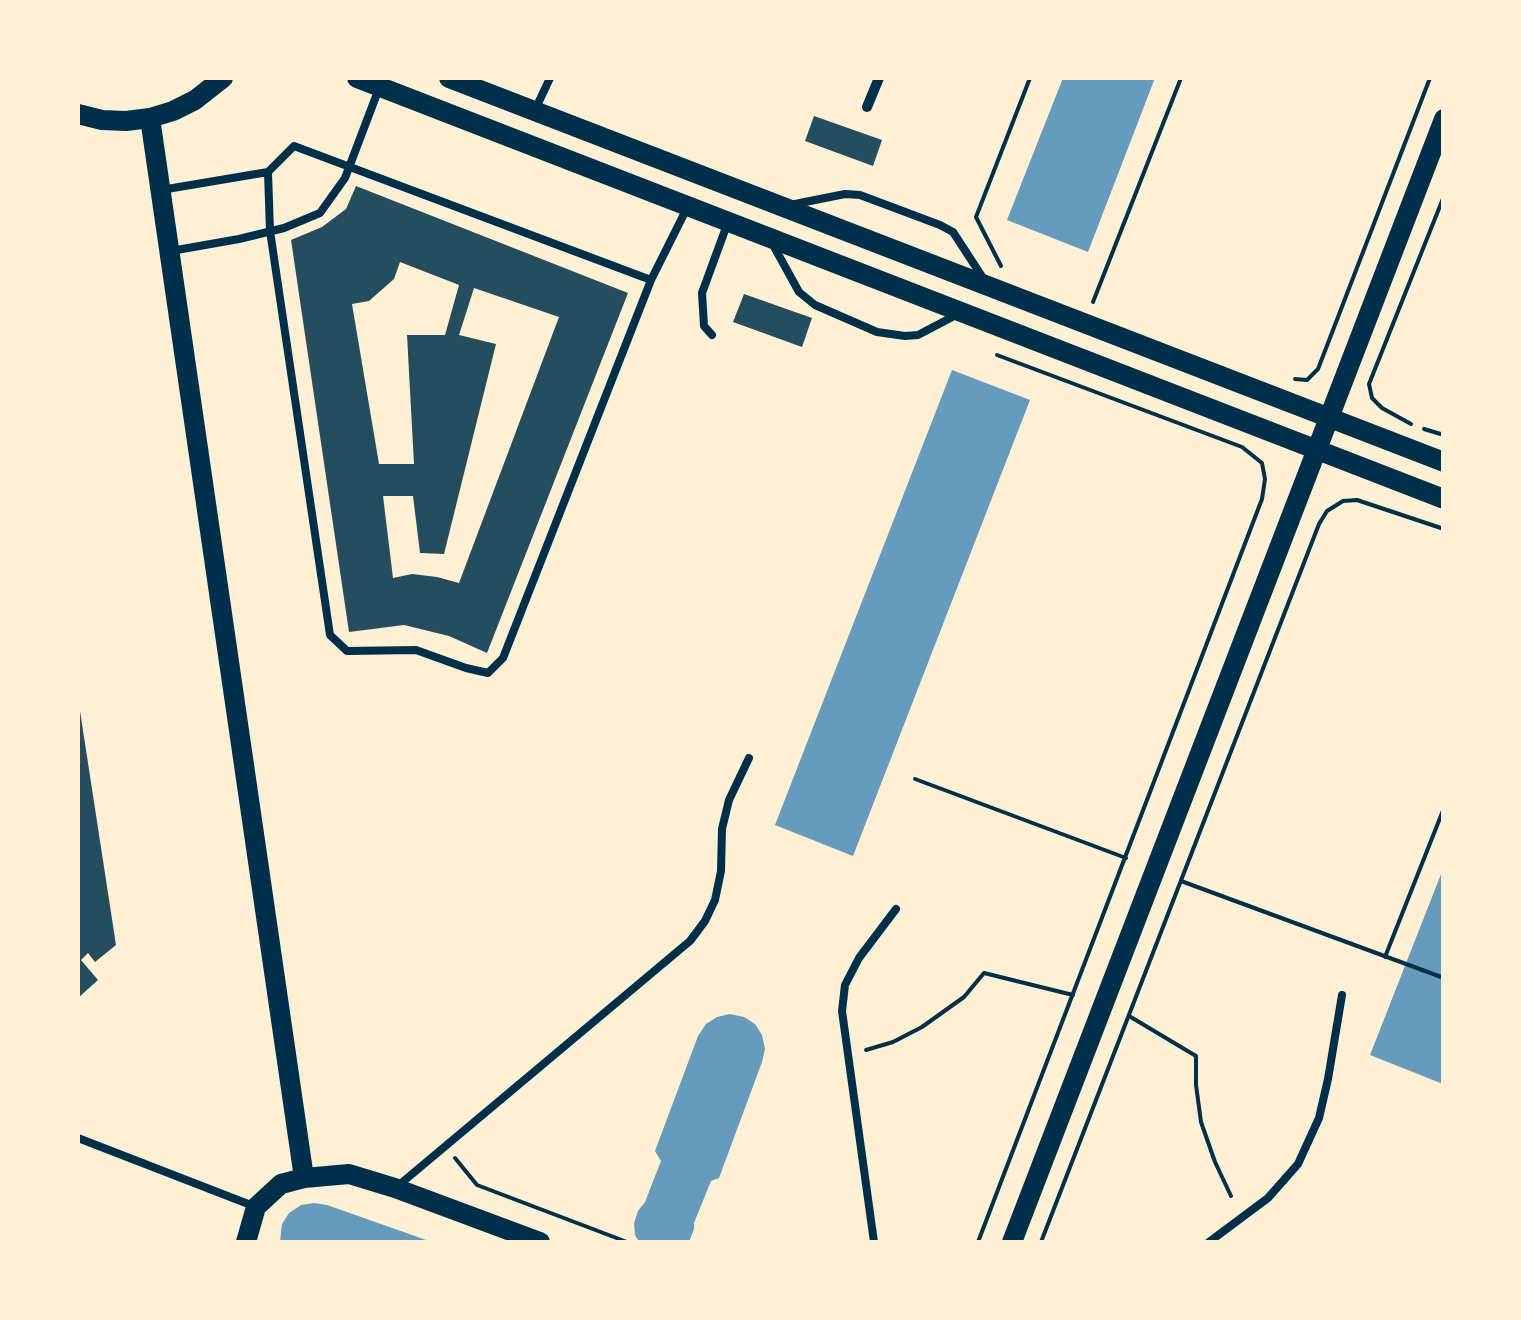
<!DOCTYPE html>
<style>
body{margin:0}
#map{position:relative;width:1521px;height:1320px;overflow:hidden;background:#fdf0d5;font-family:"Crimson Pro",serif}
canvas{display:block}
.frame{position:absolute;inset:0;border:80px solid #fdf0d5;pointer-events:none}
</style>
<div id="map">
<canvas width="1521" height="1320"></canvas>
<div class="frame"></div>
</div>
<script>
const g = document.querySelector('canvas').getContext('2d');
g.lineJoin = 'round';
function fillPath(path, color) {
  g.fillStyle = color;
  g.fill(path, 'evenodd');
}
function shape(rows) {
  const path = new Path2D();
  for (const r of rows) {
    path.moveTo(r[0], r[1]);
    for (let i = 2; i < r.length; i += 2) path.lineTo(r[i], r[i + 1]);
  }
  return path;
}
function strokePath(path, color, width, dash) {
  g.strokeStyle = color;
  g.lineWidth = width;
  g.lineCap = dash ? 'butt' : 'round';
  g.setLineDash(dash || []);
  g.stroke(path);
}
fillPath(shape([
 [1063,78,1155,78,1088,252,1007,220],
 [952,370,1030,400,853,856,775,825],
 [1443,869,1443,1084,1370,1055],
 [730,1014,744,1017,755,1024,762,1035,765,1049,762,1062,719,1178,711,1181,694,1223,694,1229,689,1242,639,1242,635,1235,634,1223,638,1211,645,1202,661,1161,655,1151,698,1036,706,1024,717,1017],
 [314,1203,327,1205,432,1242,280,1242,282,1224,289,1213,301,1205]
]), '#669bbc');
fillPath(shape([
 [814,116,882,140,873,166,805,141],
 [356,186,628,293,487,653,449,636,404,625,349,632,291,240,322,227,346,209],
 [400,262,459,285,445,335,407,335,414,464,379,464,352,304,369,301,394,279],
 [474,288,559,317,459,583,437,577,412,574,393,578,383,496,413,496,420,553,444,554,496,344,459,335],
 [744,294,812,318,802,347,733,322],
 [78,711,80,711,116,945,95,962,88,953,81,960,98,980,78,998]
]), '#264d5e');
strokePath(shape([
 [1001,266,976,217,1030,78],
 [1093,302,1181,78],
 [1295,379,1307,380,1318,369,1430,78],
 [1411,424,1382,408,1372,398,1369,384,1444,196],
 [1424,429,1444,435],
 [915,779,1126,858],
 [1181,881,1444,978],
 [1385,957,1444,808],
 [1129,1016,1196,1056,1196,1085,1201,1122,1215,1162,1231,1196],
 [866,1050,893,1042,922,1027,964,997,984,973,1073,995],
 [455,1158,477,1185,627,1242],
 [978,1242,1262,499,1265,479,1262,463,1242,447,997,355],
 [1041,1242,1319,524,1327,511,1343,501,1357,500,1444,529]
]), '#003049', 4);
strokePath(shape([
 [535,110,550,78],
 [161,190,268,172,294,146,651,280,503,658,488,673,466,668,416,650,347,651,330,635,270,231,268,172],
 [795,204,845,194,860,195,940,225,953,232,983,278],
 [772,243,799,292,815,305,877,332,905,336,918,335,958,314],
 [171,251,239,239,284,228,320,213,345,178,378,91],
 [651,280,687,208],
 [712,335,704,326,702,293,728,222],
 [78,1138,256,1207],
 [399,1185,690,941,705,921,715,900,721,871,722,829,729,800,749,758],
 [874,1242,842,1011,845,985,859,958,896,909],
 [1209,1242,1268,1198,1298,1164,1319,1118,1328,1079,1342,995]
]), '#003049', 8);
strokePath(shape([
 [867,107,879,78]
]), '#003049', 10);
strokePath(shape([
 [357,78,1444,499],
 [449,78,1444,462],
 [78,114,102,120,126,121,150,118,173,111,195,100,223,78],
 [150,118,304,1178],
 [246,1242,256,1207,281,1184,304,1178,349,1174,395,1188,540,1242],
 [1012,1242,1444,119]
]), '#003049', 20);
</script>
